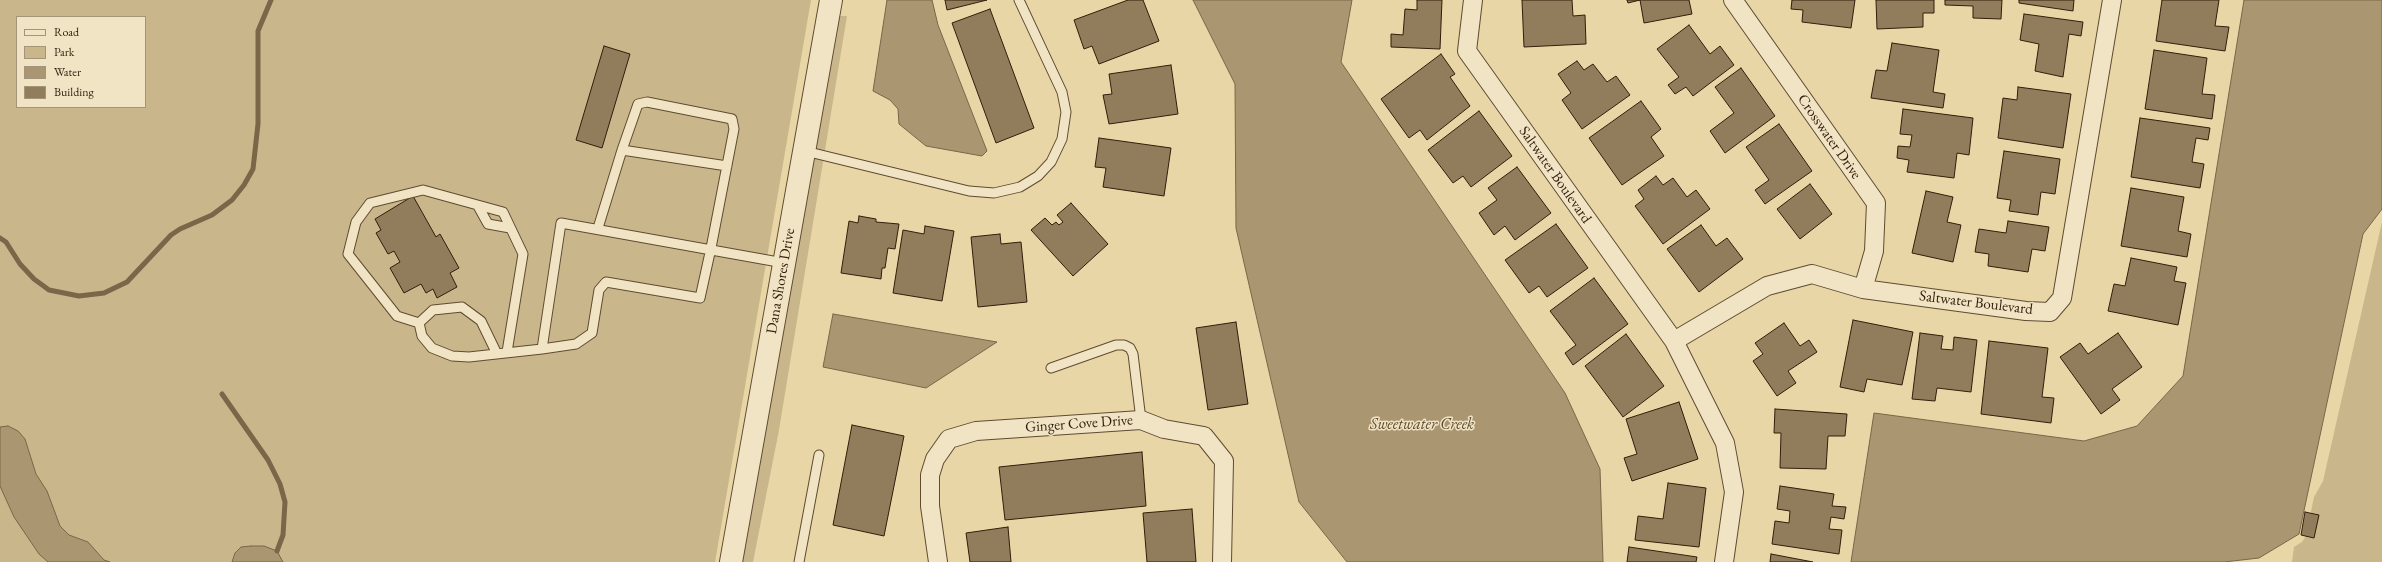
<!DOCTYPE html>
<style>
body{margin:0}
#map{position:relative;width:2382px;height:562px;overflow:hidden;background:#e8d6a6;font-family:"EB Garamond",serif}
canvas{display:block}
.legend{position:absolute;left:16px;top:16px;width:130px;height:92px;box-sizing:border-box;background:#f0e4c5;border:1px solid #a4947a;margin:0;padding:5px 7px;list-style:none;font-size:12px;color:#321d0a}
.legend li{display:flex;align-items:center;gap:8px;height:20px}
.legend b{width:20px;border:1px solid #a4947a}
</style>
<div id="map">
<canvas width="2382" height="562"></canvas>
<ul class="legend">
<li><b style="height:5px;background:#f0e4c5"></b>Road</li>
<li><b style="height:11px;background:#c9b78b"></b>Park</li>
<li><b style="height:11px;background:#aa9771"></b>Water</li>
<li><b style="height:11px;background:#917d5b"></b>Building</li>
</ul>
</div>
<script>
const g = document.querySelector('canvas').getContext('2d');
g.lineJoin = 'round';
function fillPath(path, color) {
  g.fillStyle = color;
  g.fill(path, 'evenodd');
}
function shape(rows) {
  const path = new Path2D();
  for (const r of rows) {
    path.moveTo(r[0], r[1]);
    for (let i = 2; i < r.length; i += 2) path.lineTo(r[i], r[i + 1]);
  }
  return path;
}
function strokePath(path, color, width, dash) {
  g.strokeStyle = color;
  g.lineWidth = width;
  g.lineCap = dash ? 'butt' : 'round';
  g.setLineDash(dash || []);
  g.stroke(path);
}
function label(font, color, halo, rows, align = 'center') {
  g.font = font + ' "EB Garamond",serif';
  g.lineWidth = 3;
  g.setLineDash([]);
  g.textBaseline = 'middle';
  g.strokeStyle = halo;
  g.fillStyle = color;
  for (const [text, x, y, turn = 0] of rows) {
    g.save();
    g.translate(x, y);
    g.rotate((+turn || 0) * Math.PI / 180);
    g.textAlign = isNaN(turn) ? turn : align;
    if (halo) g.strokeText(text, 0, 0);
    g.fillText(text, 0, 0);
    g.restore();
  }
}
fillPath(shape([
 [0,0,811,0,715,562,0,562],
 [17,17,145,17,145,107,17,107],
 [837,16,847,16,779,430,753,562,740,562],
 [2382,222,2382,562,2292,562,2294,547,2302,542,2306,536,2314,497,2323,481]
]), '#c9b78b');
const water = shape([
 [887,0,932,0,938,25,987,151,982,156,926,146,899,124,898,109,890,100,873,91,887,0],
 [1193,0,1352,0,1341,62,1565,393,1600,469,1603,562,1347,562,1299,502,1236,228,1235,84,1193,0],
 [2244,0,2382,0,2382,209,2363,234,2299,534,2259,558,2224,562,1851,562,1874,413,2084,441,2137,426,2183,376,2244,0],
 [833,314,997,342,926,388,823,367,833,314],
 [8,426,18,431,25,439,36,474,47,491,60,526,69,535,88,542,104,560,110,562,48,562,39,554,14,517,0,486,0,427,8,426],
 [251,546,264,546,277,551,283,562,232,562,235,553,241,547,251,546]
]);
fillPath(water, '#aa9771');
strokePath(water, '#7a6648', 1);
strokePath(shape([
 [0,238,6,242,20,264,34,279,49,290,79,296,104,293,127,282,171,235,180,229,212,215,232,200,244,185,253,169,258,124,258,31,271,0],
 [222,394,268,460,280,484,285,502,283,535,277,551]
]), '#7a6648', 5);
const building = shape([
 [945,0,987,0,947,10,945,0],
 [1128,0,1143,0,1159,41,1099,64,1092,46,1084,49,1074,20,1128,0],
 [1417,0,1442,0,1440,49,1391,47,1391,34,1403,35,1405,9,1417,10,1417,0],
 [1522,0,1572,0,1573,16,1585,15,1586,44,1524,47,1522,0],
 [1627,0,1689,0,1692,14,1644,23,1640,0,1628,3,1627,0],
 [1792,0,1855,0,1851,28,1802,22,1803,10,1791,9,1792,0],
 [1876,0,1934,0,1934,13,1923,13,1923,27,1877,29,1876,0],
 [1945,0,2002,0,2001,19,1973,18,1973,6,1945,5,1945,0],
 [2019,0,2074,0,2073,11,2019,3,2019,0],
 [2162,0,2219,0,2215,26,2229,27,2225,51,2156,41,2162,0],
 [990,9,1034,128,996,143,952,23,990,9],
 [2024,14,2083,22,2081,36,2069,34,2063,77,2035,71,2039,44,2020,40,2024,14],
 [1689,25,1710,54,1720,46,1734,65,1693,96,1686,87,1675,94,1668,85,1679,77,1657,49,1689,25],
 [1892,43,1939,50,1933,92,1945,94,1943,108,1871,98,1876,70,1887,71,1892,43],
 [604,46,630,54,602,148,576,140,604,46],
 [2154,50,2207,58,2202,94,2215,95,2212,119,2145,109,2154,50],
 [1441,54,1455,74,1450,77,1470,106,1427,140,1420,130,1409,138,1381,99,1441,54],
 [1577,61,1584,70,1593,64,1607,82,1616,76,1630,95,1582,129,1562,100,1571,93,1558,74,1577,61],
 [1171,65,1178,114,1109,124,1103,95,1112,94,1109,74,1171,65],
 [1741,68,1775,116,1725,153,1710,131,1734,113,1715,87,1741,68],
 [2018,87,2071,94,2063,148,1998,138,2003,98,2017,100,2018,87],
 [1641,101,1661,129,1651,137,1664,156,1622,185,1589,138,1641,101],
 [1903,109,1973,118,1969,155,1957,153,1954,178,1907,172,1909,160,1897,158,1898,146,1910,147,1912,135,1900,134,1903,109],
 [1479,111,1512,156,1471,187,1463,176,1453,183,1428,150,1479,111],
 [2140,118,2210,128,2208,140,2196,138,2192,162,2204,164,2200,188,2131,177,2140,118],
 [1779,124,1812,171,1765,204,1755,190,1769,180,1746,147,1779,124],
 [1099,138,1171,148,1164,196,1103,187,1106,168,1095,167,1099,138],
 [2004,151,2060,159,2055,194,2041,192,2038,215,2009,211,2011,200,1997,198,2004,151],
 [1517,167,1551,213,1515,240,1505,226,1494,235,1479,213,1497,200,1488,188,1517,167],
 [1656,176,1663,185,1673,178,1687,197,1696,190,1710,209,1663,244,1635,206,1644,199,1638,190,1656,176],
 [1810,184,1832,214,1800,239,1777,209,1810,184],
 [2131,188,2184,197,2178,231,2191,234,2187,257,2121,246,2131,188],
 [1926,191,1953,197,1947,222,1961,225,1953,262,1912,253,1926,191],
 [413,196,436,237,440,234,459,268,450,273,457,287,437,298,433,289,426,293,421,284,404,293,390,268,400,262,394,251,388,254,376,233,381,230,375,219,413,196],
 [1071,203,1108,244,1073,276,1031,230,1045,218,1052,225,1056,222,1059,225,1063,222,1057,215,1071,203],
 [859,216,876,219,876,222,899,224,895,249,888,248,885,268,882,268,881,279,841,273,849,221,858,223,859,216],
 [2008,221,2049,227,2045,251,2032,249,2028,272,1988,266,1989,254,1975,252,1979,229,2006,233,2008,221],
 [1556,224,1588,268,1547,297,1539,286,1529,293,1505,260,1556,224],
 [1701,225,1716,246,1727,238,1743,259,1699,292,1667,249,1701,225],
 [925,226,954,231,942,301,893,293,903,230,924,234,925,226],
 [1000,234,1001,244,1021,242,1027,302,978,307,971,237,1000,234],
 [2131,258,2177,267,2174,281,2186,283,2178,325,2108,311,2114,284,2125,286,2131,258],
 [1594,278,1628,324,1573,365,1565,353,1576,345,1550,311,1594,278],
 [1853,320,1913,332,1902,385,1867,379,1864,392,1840,387,1853,320],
 [1236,322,1248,404,1208,410,1196,328,1236,322],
 [1784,323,1800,346,1809,340,1817,352,1788,371,1796,383,1777,396,1753,361,1763,354,1755,343,1784,323],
 [1920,333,1943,336,1941,349,1953,350,1954,337,1977,340,1971,392,1937,388,1935,401,1912,399,1920,333],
 [2118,333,2142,367,2112,389,2120,400,2101,414,2060,357,2080,343,2088,354,2118,333],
 [1626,334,1664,386,1623,417,1585,366,1626,334],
 [1989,341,2048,348,2042,397,2054,398,2051,423,1981,414,1989,341],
 [1679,402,1698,459,1632,481,1624,458,1637,454,1626,419,1679,402],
 [1775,409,1847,414,1845,436,1828,436,1826,469,1780,468,1781,433,1774,433,1775,409],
 [852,425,904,436,884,536,833,525,852,425],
 [1142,452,1146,506,1005,520,999,467,1142,452],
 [1668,483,1706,488,1699,547,1635,540,1638,516,1663,519,1668,483],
 [1780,486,1834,494,1832,506,1846,507,1844,519,1831,517,1829,529,1842,530,1839,554,1772,544,1775,521,1789,523,1790,511,1777,509,1780,486],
 [1192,509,1196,562,1147,562,1143,513,1192,509],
 [2305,512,2319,515,2314,538,2301,535,2305,512],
 [1008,527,1011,562,970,562,966,533,1008,527],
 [1629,547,1697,557,1696,562,1627,562,1629,547],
 [1771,554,1813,562,1770,562,1771,554]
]);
fillPath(building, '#917d5b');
strokePath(building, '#321d0a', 1);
const service = shape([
 [805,151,969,191,994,193,1020,187,1038,176,1051,162,1062,139,1066,112,1062,92,1019,0],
 [478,206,488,224,510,228],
 [598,228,622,150],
 [419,323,397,316,348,254,356,222,370,203,423,190,503,212,523,254,507,352],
 [542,349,561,223,784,263],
 [497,354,481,321,462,307,433,310,419,323,422,336,432,348,452,356,469,357,542,349,576,344,592,333,599,290,606,282,700,298,711,248,734,129,732,119,647,102,638,104,622,150,727,166],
 [1051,368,1116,345,1124,345,1130,348,1133,354,1141,420],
 [799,562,819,455]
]);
const minor = shape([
 [1473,0,1467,51,1674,341,1725,443,1734,492,1724,562],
 [1733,0,1876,203,1874,251,1863,289],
 [1674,341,1767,286,1812,274,1863,289,2026,311,2050,312,2062,298,2112,0],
 [938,562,930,506,930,475,935,459,949,439,976,431,1141,420,1164,429,1204,436,1224,461,1222,562]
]);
const tertiary = shape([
 [731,562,831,0]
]);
strokePath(service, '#604b31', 11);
strokePath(minor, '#604b31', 20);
strokePath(tertiary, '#604b31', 24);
strokePath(service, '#f0e4c5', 9);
strokePath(minor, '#f0e4c5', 18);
strokePath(tertiary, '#f0e4c5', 22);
label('15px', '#321d0a', '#f0e4c5', [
 ["Crosswater Drive",1829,137,55],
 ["Saltwater Boulevard",1555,175,55],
 ["Dana Shores Drive",781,281,-80],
 ["Saltwater Boulevard",1976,303,7],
 ["Ginger Cove Drive",1079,424,-4]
]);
label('italic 16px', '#5c482e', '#f0e4c5', [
 ["Sweetwater Creek",1422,425]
]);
</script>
